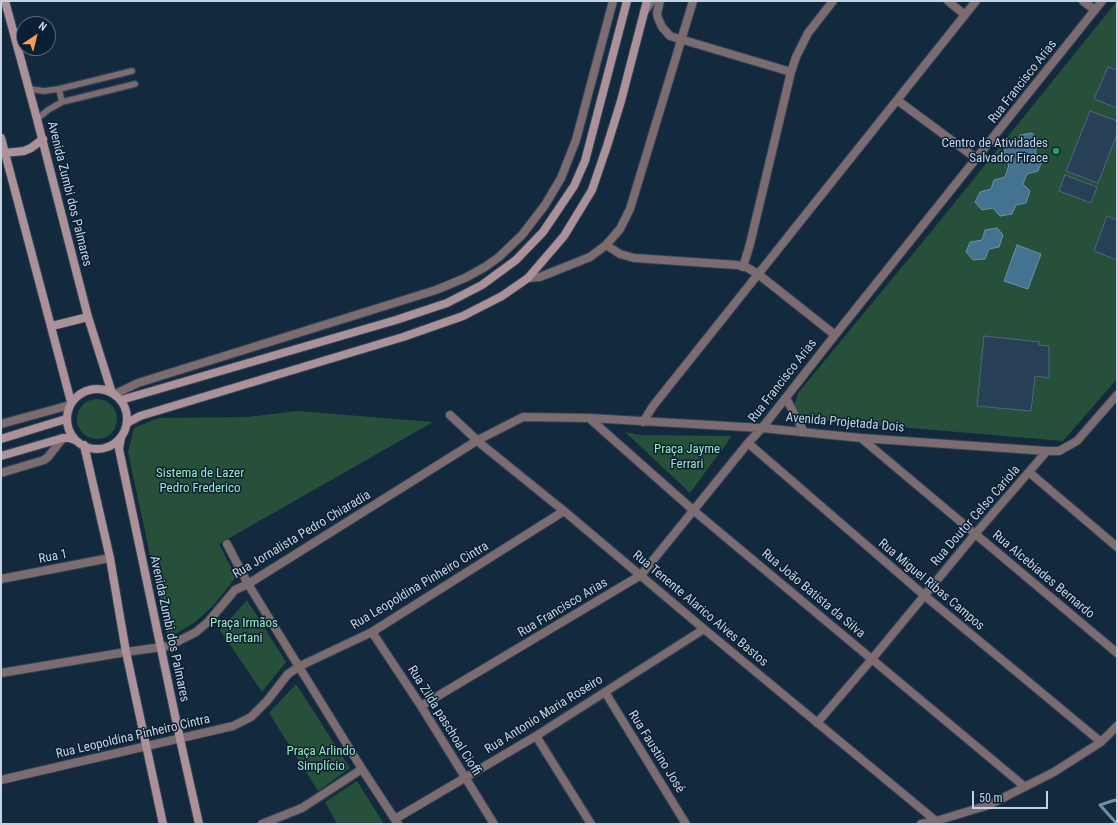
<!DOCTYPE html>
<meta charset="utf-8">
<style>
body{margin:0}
#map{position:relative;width:1118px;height:825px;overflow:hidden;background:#13293d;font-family:"Roboto Condensed",sans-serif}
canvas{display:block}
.frame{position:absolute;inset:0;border:2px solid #c6d4e1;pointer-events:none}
.north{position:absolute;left:16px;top:16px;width:40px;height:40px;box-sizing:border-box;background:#091f33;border:1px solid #556779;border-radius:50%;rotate:35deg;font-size:11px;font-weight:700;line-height:16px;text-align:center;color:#c6d4e1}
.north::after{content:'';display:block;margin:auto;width:14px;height:18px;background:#fb9e52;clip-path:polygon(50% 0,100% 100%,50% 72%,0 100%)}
.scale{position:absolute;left:972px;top:791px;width:76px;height:18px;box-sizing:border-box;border:2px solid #c6d4e1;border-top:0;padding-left:5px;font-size:12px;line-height:14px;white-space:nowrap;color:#c6d4e1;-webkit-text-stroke:3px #091f33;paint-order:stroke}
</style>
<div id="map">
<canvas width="1118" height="825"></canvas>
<div class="frame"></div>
<div class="north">N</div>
<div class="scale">50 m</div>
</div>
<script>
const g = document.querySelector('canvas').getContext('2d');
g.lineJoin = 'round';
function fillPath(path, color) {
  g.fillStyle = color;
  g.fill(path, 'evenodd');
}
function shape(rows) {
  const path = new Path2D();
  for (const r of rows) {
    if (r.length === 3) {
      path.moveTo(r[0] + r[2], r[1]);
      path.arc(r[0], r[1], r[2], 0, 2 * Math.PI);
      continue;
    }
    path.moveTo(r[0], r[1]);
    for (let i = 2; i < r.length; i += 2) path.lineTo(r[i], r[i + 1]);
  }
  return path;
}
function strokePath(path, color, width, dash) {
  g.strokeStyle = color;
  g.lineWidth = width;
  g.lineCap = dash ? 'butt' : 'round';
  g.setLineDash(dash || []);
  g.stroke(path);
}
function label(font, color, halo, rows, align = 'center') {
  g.font = font + ' "Roboto Condensed",sans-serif';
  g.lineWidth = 3;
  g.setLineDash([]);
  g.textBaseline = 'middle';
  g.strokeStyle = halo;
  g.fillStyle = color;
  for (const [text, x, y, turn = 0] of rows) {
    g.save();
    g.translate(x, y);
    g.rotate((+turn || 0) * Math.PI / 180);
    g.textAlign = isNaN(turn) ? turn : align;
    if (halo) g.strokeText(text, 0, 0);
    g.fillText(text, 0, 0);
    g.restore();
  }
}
fillPath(shape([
 [1117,1,1117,379,1063,441,805,419,797,414,794,406,798,393,939,222],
 [97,419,20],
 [297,411,433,422,219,544,236,577,213,606,195,622,168,639,128,452,134,428,158,418,247,417],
 [625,432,640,435,732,436,690,493],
 [247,600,286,662,262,692,220,630],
 [296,684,350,768,318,791,269,713],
 [357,781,384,824,337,824,325,802]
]), '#26503a');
const water = shape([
 [1032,133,1039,141,1035,152,1042,161,1038,171,1027,174,1023,184,1030,191,1026,203,1016,205,1012,214,1000,216,993,208,982,210,975,202,980,192,991,189,994,180,1005,177,1009,165,1002,157,1006,147,1017,146,1020,135,1032,133],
 [997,228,1003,235,999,247,989,249,985,259,973,260,966,252,970,242,982,240,985,230,997,228],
 [1017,245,1041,254,1028,289,1004,281,1017,245]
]);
fillPath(water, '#447391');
strokePath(water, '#6b90a9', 1);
strokePath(shape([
 [1117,801,1115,800,1100,805,1117,824]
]), '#6b90a9', 3);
const building = shape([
 [1108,67,1117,70,1117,108,1094,99,1108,67],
 [1090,111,1117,121,1117,134,1098,183,1066,171,1090,111],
 [1065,175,1097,187,1091,203,1059,191,1065,175],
 [1107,216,1117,220,1117,260,1094,251,1107,216],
 [984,336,1040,342,1038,345,1049,346,1049,378,1035,376,1031,411,977,406,984,336]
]);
fillPath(building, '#284055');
strokePath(building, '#4e677e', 1);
const lane = shape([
 [29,89,44,91,59,89,132,71],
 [59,89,62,102],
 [37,119,48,110,62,102,135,84]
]);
const street = shape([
 [660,1,657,13,658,18,662,27,670,36,791,72],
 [948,1,965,15],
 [1083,1,1095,10],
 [644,12,652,1],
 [897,100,977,159],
 [606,245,620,254,634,258,737,265,748,268,758,274,835,335],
 [743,267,750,244,791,72,796,57,808,33,833,1],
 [528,278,540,277,590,257,606,245,620,229,630,209,693,1],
 [115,394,138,383,436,290,465,278,485,267,499,257,522,235,545,205,561,178,576,140,613,1],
 [786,398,804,432],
 [450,415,481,444,564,511,704,629,936,821],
 [589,418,693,510,1025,787],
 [643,422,653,406,976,1],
 [1,424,70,405],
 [861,438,1117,653],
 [748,443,925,596,1101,742],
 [1,473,44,460,48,457,63,438],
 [1030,473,1117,547],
 [227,544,248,584,362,769,398,824],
 [1,579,110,558],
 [372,632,421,706,494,824],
 [1,673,126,652,169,646,196,632,208,622,235,590,248,584,478,440,523,417,589,418,762,428,861,438,1047,451,1059,451,1077,441,1117,395],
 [605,692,686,824],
 [421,706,641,575,748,443,762,428,835,335,1102,1],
 [817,723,872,659,976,533,1047,451],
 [536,736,591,824],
 [1,780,233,726,251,717,267,701,288,674,300,666,372,632,564,511],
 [395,819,536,736,704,629],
 [262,824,302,808,362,769],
 [921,824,936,821,989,805,1054,772,1101,742,1117,726]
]);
const secondary = shape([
 [5,1,37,119,88,317,112,393],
 [1,138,71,402],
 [5,153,24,151,31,148,43,139],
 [52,326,88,317],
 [97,419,30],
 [121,400,396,320,447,303,482,285,516,260,543,232,574,186,585,161,627,1],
 [127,423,140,416,403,337,463,316,502,296,528,278,564,236,592,190,607,146,621,101,647,1],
 [121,438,119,449,180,739,199,824],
 [1,439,66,419],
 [84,445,110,558,126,652,163,824],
 [1,456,63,438,69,438,75,440]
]);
strokePath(lane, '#304457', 8);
strokePath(street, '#304457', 10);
strokePath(secondary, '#304457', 10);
strokePath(lane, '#7c6b6f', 5.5);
strokePath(street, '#7c6b6f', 8);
strokePath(secondary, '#ac9298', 8);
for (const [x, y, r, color] of [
 [1056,151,4,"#2e9e5b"]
]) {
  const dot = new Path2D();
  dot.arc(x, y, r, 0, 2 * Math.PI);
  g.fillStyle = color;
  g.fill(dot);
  strokePath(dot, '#091f33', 1.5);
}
label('13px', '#c6d4e1', '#091f33', [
 ["Rua Francisco Arias",1023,82,-52],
 ["Avenida Zumbi dos Palmares",69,194,76],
 ["Rua Francisco Arias",783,381,-52],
 ["Avenida Projetada Dois",845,423,5],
 ["Rua Doutor Celso Cariola",976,516,-49],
 ["Rua Jornalista Pedro Chiaradia",302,535,-31],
 ["Rua 1",53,557,-11],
 ["Rua Alcebiades Bernardo",1043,575,40],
 ["Rua Miguel Ribas Campos",931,585,40],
 ["Rua Leopoldina Pinheiro Cintra",420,586,-31],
 ["Rua João Batista da Silva",813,594,40],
 ["Rua Francisco Arias",563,608,-31],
 ["Rua Tenente Alarico Alves Bastos",700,609,40],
 ["Avenida Zumbi dos Palmares",169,629,78],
 ["Rua Antonio Maria Roseiro",544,715,-32],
 ["Rua Zilda paschoal Cioffi",444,721,58],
 ["Rua Leopoldina Pinheiro Cintra",133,737,-13],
 ["Rua Faustino José",656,752,58]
]);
label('13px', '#c6d4e1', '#091f33', [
 ["Centro de Atividades",1048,144],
 ["Salvador Firace",1048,159]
], 'right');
label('13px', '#9ae9be', '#091f33', [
 ["Praça Jayme",687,450],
 ["Ferrari",687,465],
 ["Sistema de Lazer",200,474],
 ["Pedro Frederico",200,489],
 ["Praça Irmãos",244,624],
 ["Bertani",244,639],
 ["Praça Arlindo",321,752],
 ["Simplício",321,767]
]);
</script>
